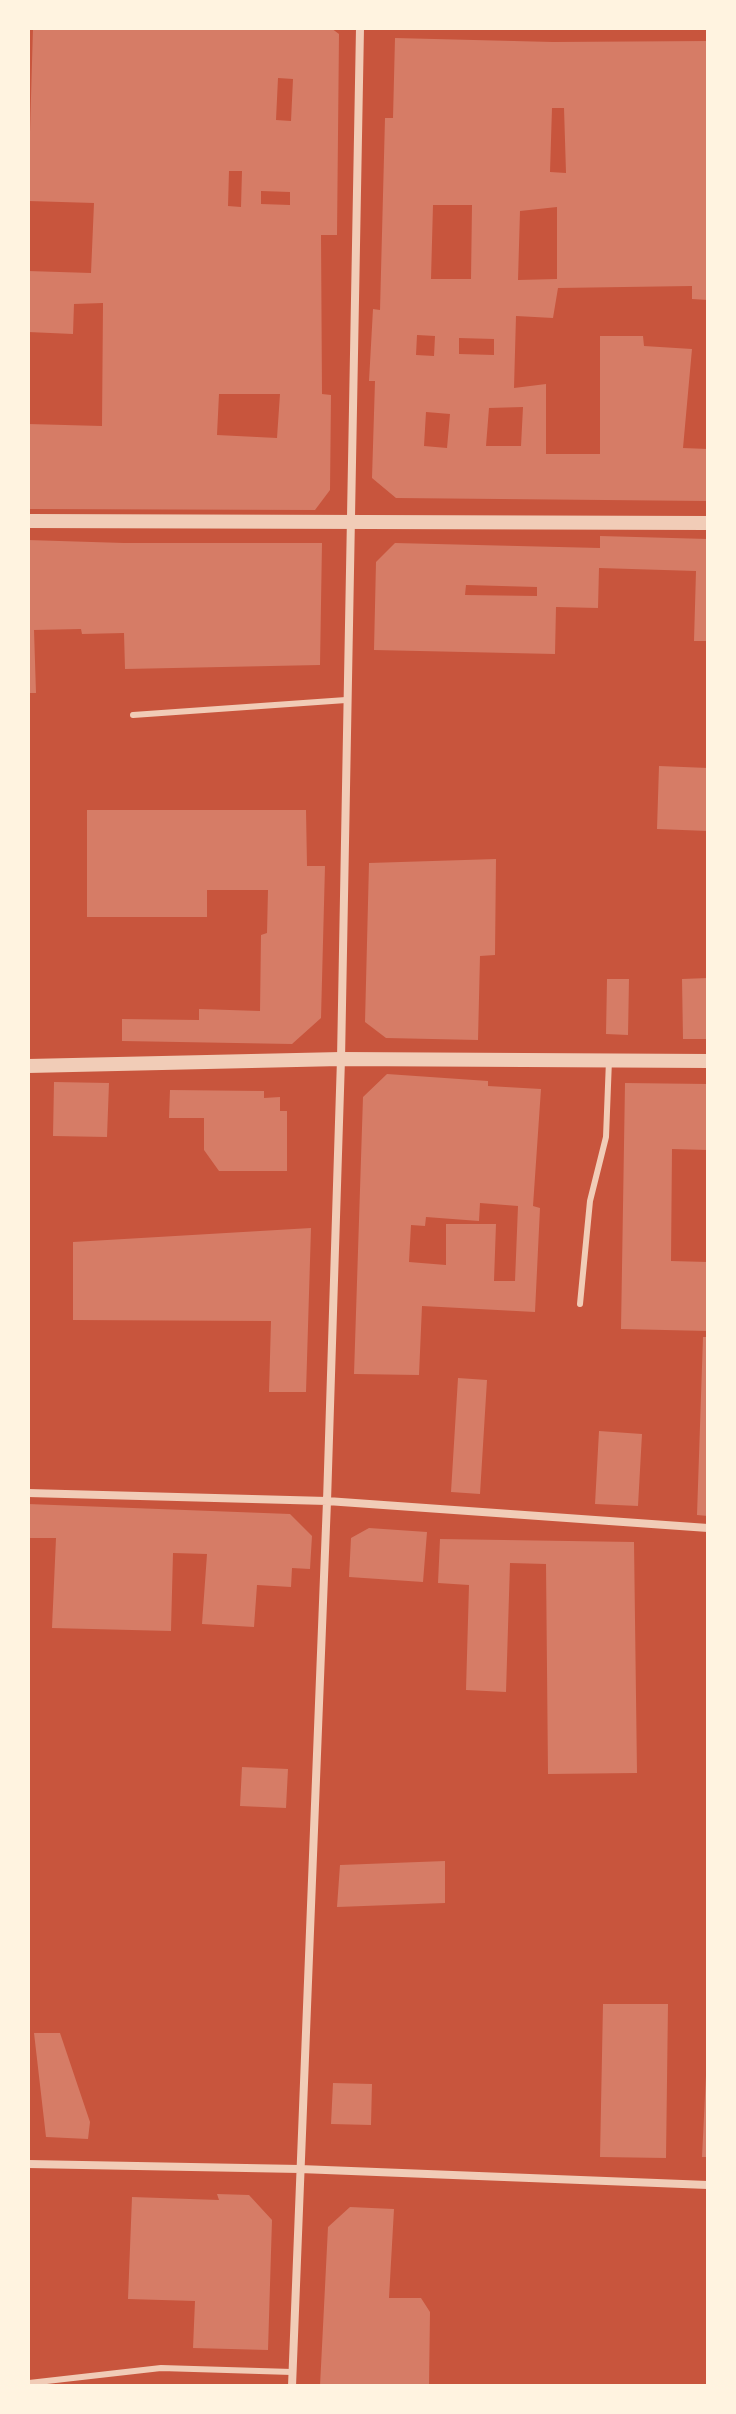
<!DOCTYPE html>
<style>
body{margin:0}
#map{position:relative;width:736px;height:2414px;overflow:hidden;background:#c8553d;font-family:"Titillium Web",sans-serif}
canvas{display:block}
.frame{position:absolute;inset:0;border:30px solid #fff3e0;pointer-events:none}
</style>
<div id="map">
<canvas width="736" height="2414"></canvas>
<div class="frame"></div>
</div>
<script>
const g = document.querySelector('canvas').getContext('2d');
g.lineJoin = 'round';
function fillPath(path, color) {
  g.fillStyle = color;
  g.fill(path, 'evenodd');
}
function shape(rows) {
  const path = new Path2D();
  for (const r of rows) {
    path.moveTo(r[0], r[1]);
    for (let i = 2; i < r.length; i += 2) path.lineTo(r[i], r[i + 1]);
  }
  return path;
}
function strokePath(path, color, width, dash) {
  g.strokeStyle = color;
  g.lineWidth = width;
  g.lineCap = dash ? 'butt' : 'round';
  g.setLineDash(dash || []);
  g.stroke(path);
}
fillPath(shape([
 [33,28,331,28,339,34,337,235,321,235,322,394,331,395,330,490,315,510,28,509,28,424,102,426,103,303,74,304,73,334,28,332,28,271,91,273,94,203,28,201],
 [278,78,293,79,291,121,276,120],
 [229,171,242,171,241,207,228,206],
 [261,191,290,192,290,205,261,204],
 [219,394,280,394,277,438,217,435],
 [395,38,553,42,708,41,708,300,692,299,692,286,558,288,553,318,516,316,514,388,546,384,546,454,600,454,600,336,643,336,644,346,692,349,683,448,708,449,708,501,396,498,372,478,375,381,369,381,373,309,380,310,385,118,393,118],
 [552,108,564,108,566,173,550,172],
 [433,205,472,205,471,279,431,279],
 [557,207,557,279,518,280,520,211],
 [417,335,435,336,434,356,416,355],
 [459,338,494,339,494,355,459,354],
 [523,407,521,446,486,446,489,408],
 [426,412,450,414,447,448,424,446],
 [600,536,708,539,708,641,694,641,696,571,599,568,598,608,556,607,555,654,374,650,376,562,395,543,600,548],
 [466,585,537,587,537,596,465,595],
 [28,540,124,543,322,543,320,665,125,669,124,633,82,634,81,629,34,630,36,693,28,693],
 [659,766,708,768,708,831,657,829],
 [87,810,306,810,307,866,325,866,321,1018,292,1044,122,1041,122,1019,199,1020,199,1009,260,1011,261,935,267,933,268,890,207,890,207,917,87,917],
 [496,859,495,955,480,956,478,1040,386,1038,365,1022,369,863],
 [708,978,708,1039,683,1039,682,979],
 [607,979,629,979,628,1035,606,1034],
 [387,1074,488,1081,488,1086,541,1089,533,1206,540,1208,535,1312,422,1306,419,1375,354,1374,363,1097],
 [480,1203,518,1206,515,1281,494,1281,496,1224,446,1224,446,1265,409,1262,411,1225,425,1226,426,1217,479,1221],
 [54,1082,109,1083,107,1137,53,1136],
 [625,1083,708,1084,708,1150,672,1149,671,1261,708,1262,708,1331,621,1329],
 [170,1090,264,1091,264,1098,280,1097,280,1111,287,1111,287,1171,219,1171,204,1150,204,1118,169,1118],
 [311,1228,306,1392,269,1392,271,1321,73,1320,73,1242],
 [703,1337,708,1337,708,1516,697,1515],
 [458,1378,487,1380,480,1494,451,1492],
 [599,1431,642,1434,638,1506,595,1504],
 [28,1504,290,1514,312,1536,310,1569,292,1568,291,1587,257,1585,254,1627,202,1624,207,1554,173,1553,171,1631,52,1628,56,1538,28,1538],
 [369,1528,427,1532,423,1582,349,1577,351,1538],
 [440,1539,634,1542,637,1773,548,1774,546,1564,510,1563,506,1692,466,1690,469,1585,438,1583],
 [242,1767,288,1769,286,1808,240,1806],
 [445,1861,445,1903,337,1907,340,1865],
 [603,2004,668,2004,666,2158,600,2157],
 [34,2033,60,2033,90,2122,88,2139,46,2137],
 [706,2075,708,2075,708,2157,702,2157],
 [333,2083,372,2084,371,2125,331,2124],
 [217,2194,249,2195,272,2220,268,2350,193,2348,195,2301,128,2299,132,2197,219,2200],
 [350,2207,394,2209,389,2298,421,2298,430,2312,429,2386,320,2386,328,2227]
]), '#d67c66');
strokePath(shape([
 [133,715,346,700],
 [580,1304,590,1201,606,1137,609,1060],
 [29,2383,161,2368,292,2372]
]), '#f1ccb7', 6);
strokePath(shape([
 [28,1493,327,1501,708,1528],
 [28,2164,300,2169,708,2185],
 [292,2386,327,1501,341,1059,360,28]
]), '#f1ccb7', 8);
strokePath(shape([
 [28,521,708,523],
 [28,1066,341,1059,708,1061]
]), '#f1ccb7', 14);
</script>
